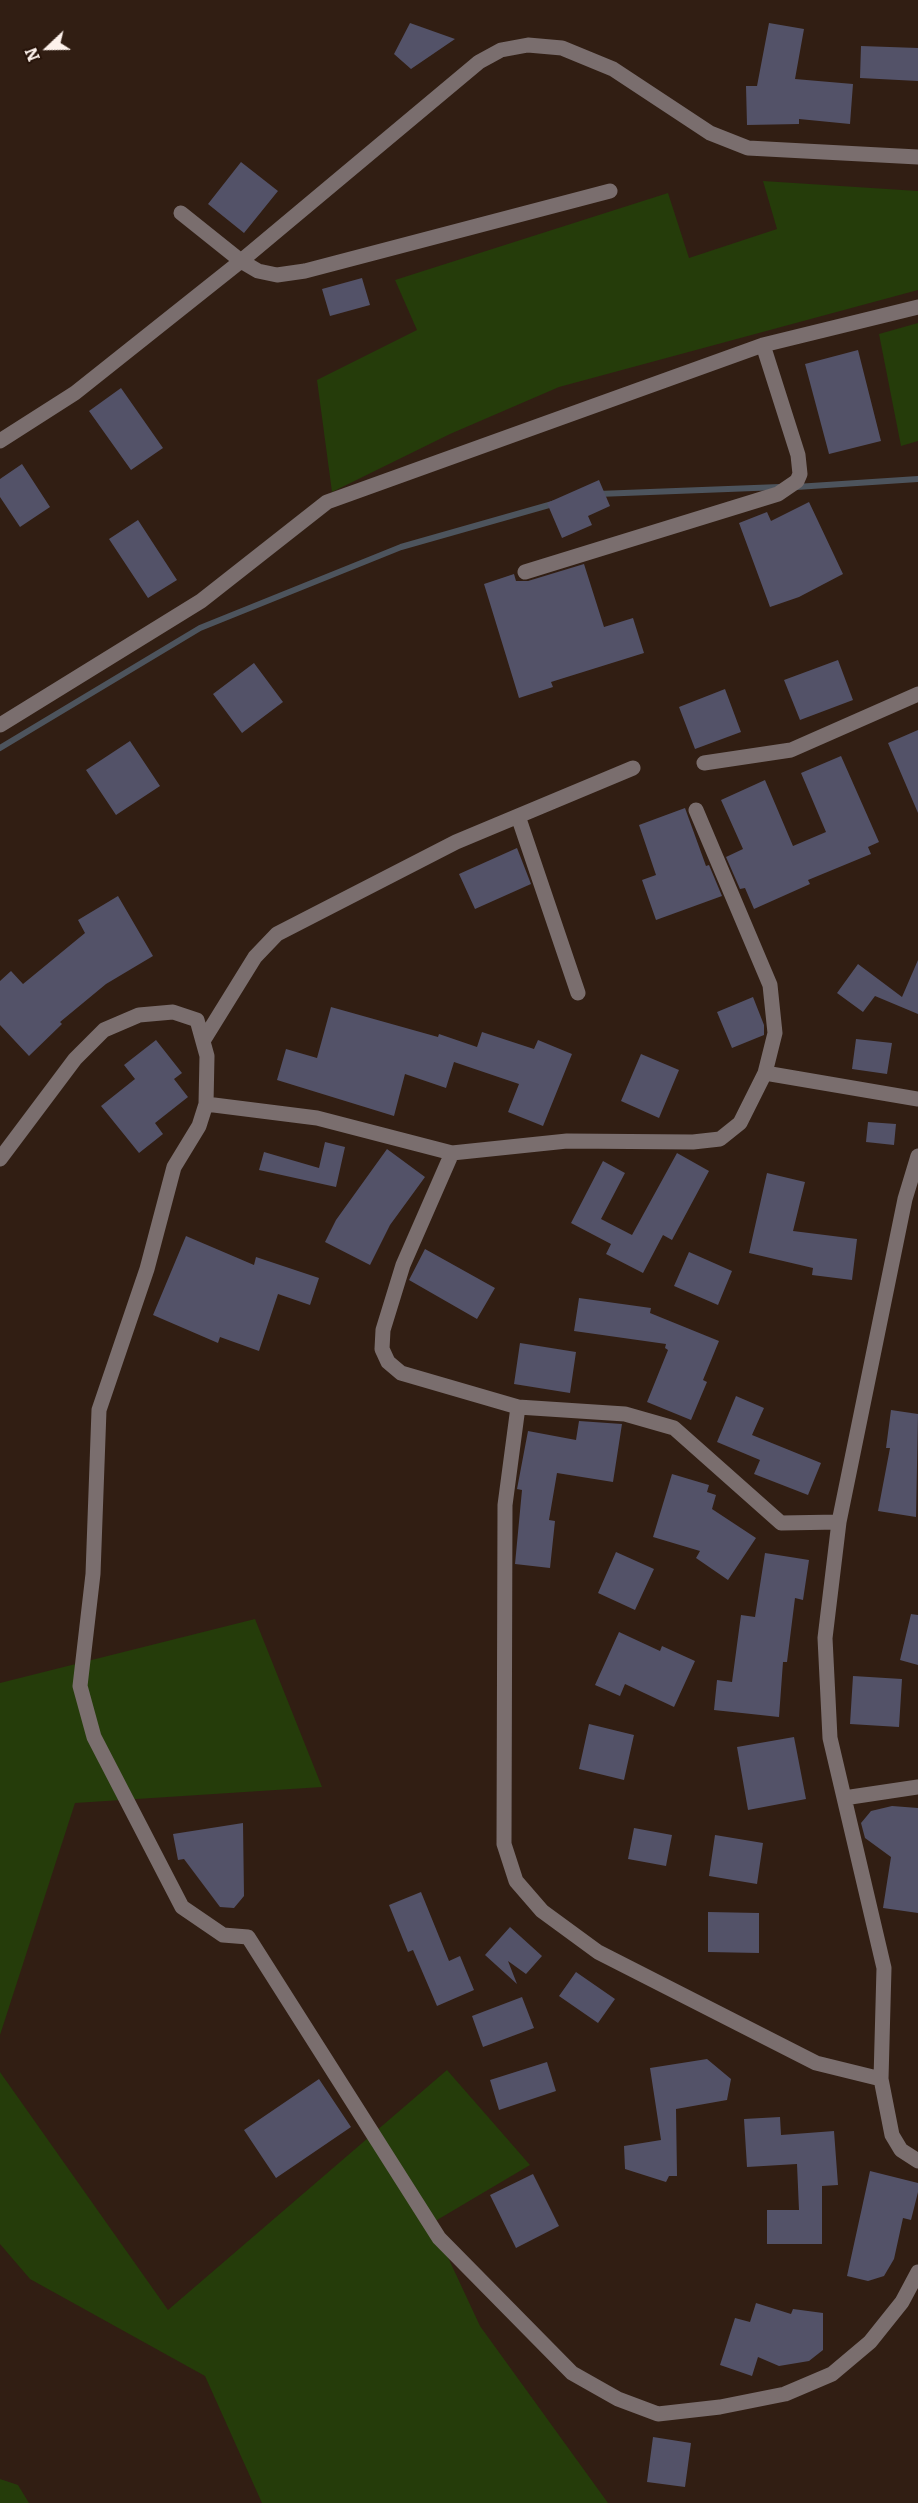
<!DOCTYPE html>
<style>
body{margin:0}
#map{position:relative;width:918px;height:2503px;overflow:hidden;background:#311e13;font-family:Literata,serif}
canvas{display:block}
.north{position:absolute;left:18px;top:18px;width:60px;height:60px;-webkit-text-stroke:4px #27140a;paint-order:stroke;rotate:248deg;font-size:16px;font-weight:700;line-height:24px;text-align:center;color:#fdf2ec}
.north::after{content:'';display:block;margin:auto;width:21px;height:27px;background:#fdf2ec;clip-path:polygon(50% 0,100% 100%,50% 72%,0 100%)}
</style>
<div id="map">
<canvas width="918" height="2503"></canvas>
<div class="north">N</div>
</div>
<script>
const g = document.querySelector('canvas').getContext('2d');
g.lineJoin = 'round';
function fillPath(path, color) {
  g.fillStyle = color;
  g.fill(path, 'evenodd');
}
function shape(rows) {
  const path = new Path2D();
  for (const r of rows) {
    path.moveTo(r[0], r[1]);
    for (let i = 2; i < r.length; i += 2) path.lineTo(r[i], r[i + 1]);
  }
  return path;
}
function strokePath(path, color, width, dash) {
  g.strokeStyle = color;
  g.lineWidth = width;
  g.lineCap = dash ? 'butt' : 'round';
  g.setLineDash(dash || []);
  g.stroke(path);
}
fillPath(shape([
 [763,181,918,191,918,290,559,387,450,434,332,492,317,380,417,330,395,280,668,193,689,258,777,229],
 [918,323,918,441,901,446,879,334],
 [255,1619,322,1787,75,1803,0,2035,0,1683],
 [447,2070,530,2165,432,2223,480,2326,608,2503,262,2503,205,2376,30,2279,0,2244,0,2072,168,2310],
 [0,2479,18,2485,29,2503,0,2503]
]), '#253c0a');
strokePath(shape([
 [796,487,918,479],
 [598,494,780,487],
 [0,748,200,628,401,547,556,503]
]), '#4d545d', 6);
fillPath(shape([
 [410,23,455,39,411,69,394,54],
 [769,23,804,29,795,79,853,84,850,124,799,119,799,124,747,125,746,86,757,86],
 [861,46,918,48,918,81,860,78],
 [241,162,278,191,244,233,208,204],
 [362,278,370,305,330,316,322,289],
 [858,350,881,441,829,454,805,364],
 [121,388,163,448,131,470,89,411],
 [22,464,50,507,20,527,0,497,0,479],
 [599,480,610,506,588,516,592,525,562,538,547,503],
 [809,502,843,574,799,597,770,607,739,523,767,512,771,521],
 [138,520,177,580,148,598,109,539],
 [584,564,604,627,633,618,644,653,551,682,553,687,519,698,484,584,514,574,516,581,528,581],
 [838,660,853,700,800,720,784,680],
 [254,663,283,702,242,733,213,694],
 [725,689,741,732,695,749,679,707],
 [918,730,918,813,888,743],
 [130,741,160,786,116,815,86,770],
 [841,756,879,842,868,847,871,854,808,880,810,884,754,909,745,888,740,889,726,857,743,849,721,800,765,780,793,846,826,832,801,773],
 [685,808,706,866,709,865,722,896,656,920,642,880,656,875,639,825],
 [517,848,531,884,475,909,459,874],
 [118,896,153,956,106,984,60,1022,62,1024,29,1056,0,1025,0,981,11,971,23,984,85,933,78,920],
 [918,960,918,1014,875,996,863,1012,837,993,858,964,902,997],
 [753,997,764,1025,764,1035,732,1048,717,1012],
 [331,1007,438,1037,439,1034,477,1047,482,1032,534,1049,538,1040,572,1054,543,1126,508,1112,519,1084,454,1062,446,1088,405,1074,394,1116,277,1080,286,1049,317,1058],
 [856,1039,892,1043,887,1074,852,1069],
 [156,1040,182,1073,174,1079,188,1097,155,1123,163,1134,139,1153,101,1106,135,1079,124,1065],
 [641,1054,679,1070,659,1118,621,1101],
 [868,1122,896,1124,894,1145,866,1142],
 [325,1142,345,1147,336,1187,259,1170,264,1152,319,1168],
 [387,1149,425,1177,390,1225,370,1265,325,1242,336,1220],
 [677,1153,709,1171,672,1240,663,1235,643,1273,606,1254,611,1244,571,1223,603,1161,625,1173,601,1219,632,1235],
 [767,1173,805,1182,793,1231,857,1239,852,1280,812,1275,813,1268,749,1253],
 [186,1236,254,1265,256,1257,319,1278,310,1305,278,1294,259,1351,220,1337,218,1343,153,1315],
 [425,1249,495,1288,477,1319,409,1280],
 [689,1252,732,1271,718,1305,674,1286],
 [579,1298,651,1308,650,1313,719,1341,703,1380,707,1382,691,1420,647,1402,668,1350,665,1348,666,1344,574,1331],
 [520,1343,576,1352,570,1393,514,1384],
 [736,1396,764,1408,752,1435,821,1463,808,1495,754,1474,760,1460,717,1442],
 [891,1410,918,1414,916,1517,878,1511,890,1448,886,1448],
 [579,1421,622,1424,613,1482,557,1473,549,1520,555,1521,550,1568,515,1564,522,1490,517,1489,528,1431,576,1440],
 [672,1474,709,1485,707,1492,716,1495,712,1509,756,1538,728,1580,696,1558,700,1551,653,1537],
 [616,1552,654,1569,635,1610,598,1593],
 [765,1553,809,1560,803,1600,795,1598,787,1662,783,1662,779,1717,714,1710,717,1680,732,1682,741,1615,755,1617],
 [911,1614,918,1615,918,1665,900,1660],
 [619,1632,660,1651,662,1646,695,1661,674,1707,625,1684,620,1696,595,1685],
 [853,1676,902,1679,899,1727,850,1724],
 [589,1724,634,1735,624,1780,579,1769],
 [794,1737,806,1799,748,1810,737,1747],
 [892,1806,918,1808,918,1913,883,1908,891,1857,865,1838,861,1823,871,1811],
 [243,1823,244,1896,234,1908,220,1907,184,1859,178,1860,173,1834],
 [634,1828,672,1835,666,1866,628,1859],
 [715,1835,763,1843,757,1884,709,1876],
 [421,1892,449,1961,460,1956,474,1990,437,2006,413,1950,408,1952,389,1905],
 [708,1912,759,1913,759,1953,708,1952],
 [510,1927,542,1956,526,1974,508,1961,517,1984,485,1955],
 [576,1972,615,1999,598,2023,559,1996],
 [522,1997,534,2028,483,2047,472,2016],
 [707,2059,731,2079,727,2100,676,2109,677,2176,669,2176,666,2182,625,2169,624,2146,661,2140,650,2068],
 [547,2062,556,2091,499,2110,490,2080],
 [319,2079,351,2127,276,2178,244,2130],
 [780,2117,781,2135,834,2131,838,2185,822,2186,822,2244,767,2244,767,2210,799,2210,797,2164,747,2167,744,2119],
 [870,2171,918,2183,918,2192,911,2220,903,2218,894,2259,884,2276,868,2281,847,2276],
 [533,2174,559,2226,516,2248,490,2195],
 [756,2303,791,2314,793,2309,823,2313,823,2350,809,2361,779,2366,758,2357,752,2376,720,2365,735,2318,750,2322],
 [653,2437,691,2443,685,2487,647,2482]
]), '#535268');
strokePath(shape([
 [181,213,241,261,258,271,277,275,305,271,610,191],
 [0,441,75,393,241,261,479,62,501,50,528,45,562,48,613,69,710,133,748,148,918,157],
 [525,572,778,494,797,481,800,474,798,455,763,345],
 [0,725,201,601,327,502,763,345,918,307],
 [704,763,791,750,918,694],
 [696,810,770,985,775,1033,765,1073],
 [518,816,578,993],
 [203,1041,255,957,277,934,456,842,633,768],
 [206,1104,317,1118,452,1153,567,1141,693,1142,720,1139,740,1123,765,1073,918,1099],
 [452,1153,403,1265,383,1330,382,1349,388,1362,401,1373,518,1407,625,1414,674,1428,781,1523,839,1522],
 [918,1156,905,1199,839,1522,825,1638,830,1738,884,1968,881,2079,892,2135,901,2150,918,2161],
 [0,1159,75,1059,104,1030,139,1015,173,1012,197,1020,207,1056,206,1104,199,1126,174,1167,147,1269,99,1410,93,1574,80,1686,94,1737,182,1907,223,1935,248,1937,439,2238,572,2373,618,2399,658,2414,720,2407,785,2394,832,2374,870,2342,902,2302,918,2272],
 [518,1407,505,1505,504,1844,516,1881,542,1911,598,1952,816,2063,881,2079],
 [844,1798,918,1787]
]), '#7a6e6e', 15);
</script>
